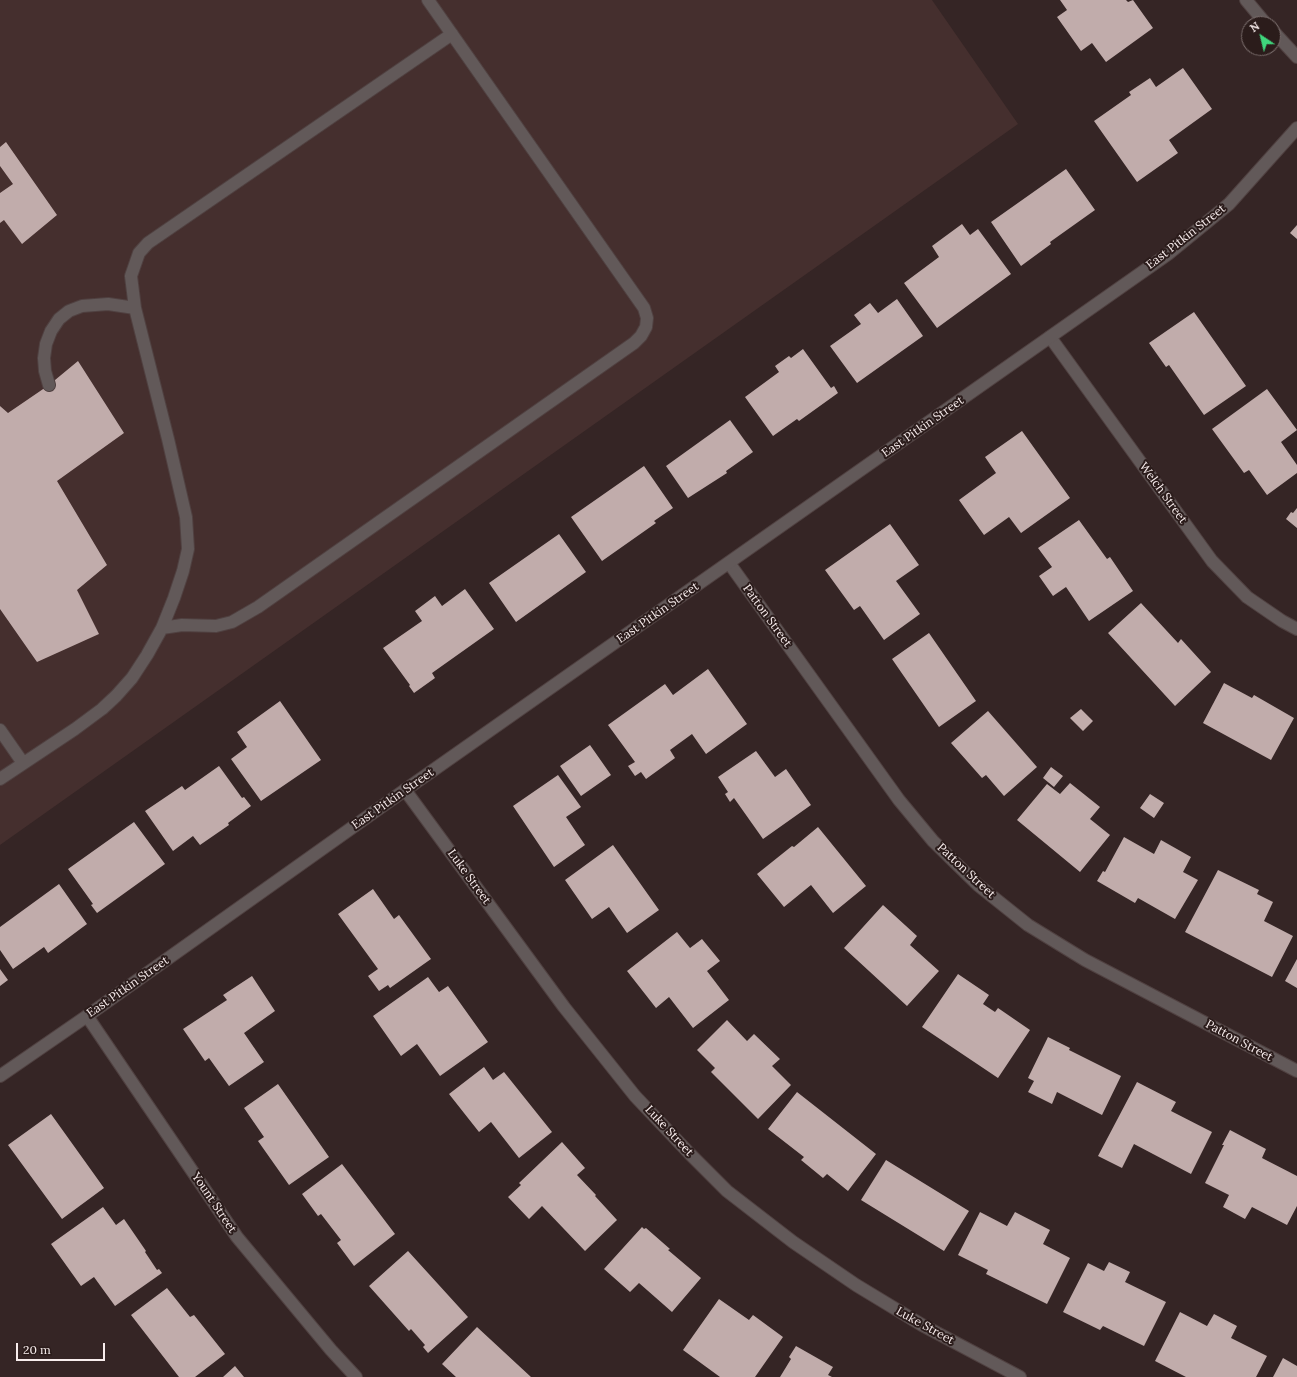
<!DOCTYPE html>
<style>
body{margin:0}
#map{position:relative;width:1297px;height:1377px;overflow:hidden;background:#352525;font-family:Lora,serif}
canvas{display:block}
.north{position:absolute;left:1241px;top:16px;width:40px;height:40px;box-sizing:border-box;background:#2b1c1b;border:1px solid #7d706f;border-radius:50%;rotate:325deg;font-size:11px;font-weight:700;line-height:16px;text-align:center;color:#f8eded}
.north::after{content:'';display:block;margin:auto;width:14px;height:18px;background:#3fd77d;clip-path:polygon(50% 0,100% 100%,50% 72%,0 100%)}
.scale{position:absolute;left:16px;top:1343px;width:89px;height:18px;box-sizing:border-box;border:2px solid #f8eded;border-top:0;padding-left:5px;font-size:12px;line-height:14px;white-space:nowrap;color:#f8eded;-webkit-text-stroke:3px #2b1c1b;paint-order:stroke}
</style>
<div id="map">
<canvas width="1297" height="1377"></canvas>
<div class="north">N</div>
<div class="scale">20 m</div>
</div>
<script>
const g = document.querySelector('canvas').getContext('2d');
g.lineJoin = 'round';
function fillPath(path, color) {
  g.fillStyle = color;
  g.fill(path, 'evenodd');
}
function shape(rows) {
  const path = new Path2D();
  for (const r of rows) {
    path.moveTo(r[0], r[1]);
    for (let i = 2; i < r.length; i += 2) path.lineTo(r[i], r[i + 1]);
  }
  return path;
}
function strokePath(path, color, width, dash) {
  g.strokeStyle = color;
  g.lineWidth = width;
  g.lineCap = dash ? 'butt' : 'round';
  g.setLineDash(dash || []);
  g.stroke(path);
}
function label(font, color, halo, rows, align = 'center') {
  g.font = font + ' Lora,serif';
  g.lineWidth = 4;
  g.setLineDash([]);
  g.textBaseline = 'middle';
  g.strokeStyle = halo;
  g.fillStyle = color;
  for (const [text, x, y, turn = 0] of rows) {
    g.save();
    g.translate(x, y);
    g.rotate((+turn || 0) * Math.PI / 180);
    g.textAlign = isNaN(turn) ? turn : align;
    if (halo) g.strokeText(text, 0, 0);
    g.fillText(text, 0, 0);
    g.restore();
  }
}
fillPath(shape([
 [0,0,932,0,1018,124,0,845]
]), '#452f2e');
fillPath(shape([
 [1060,0,1126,0,1128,2,1133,0,1153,28,1106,62,1092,43,1081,51,1057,17,1067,10],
 [1183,68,1212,109,1169,140,1178,153,1137,182,1094,121,1131,95,1129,92,1150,78,1156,87],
 [6,142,57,215,22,244,4,220,0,223,0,193,13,184,0,166,0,147],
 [1066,169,1095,210,1050,242,1051,244,1021,266,991,222],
 [962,224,970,235,978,229,1011,274,937,328,904,283,939,257,932,246],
 [1297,225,1297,239,1290,233],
 [897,299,923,336,857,383,830,346,861,324,854,315,870,303,878,313],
 [1194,312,1246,386,1204,415,1169,365,1166,367,1149,343],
 [803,349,831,388,834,386,838,393,799,421,797,419,773,436,745,397,779,372,775,366,789,356,791,358],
 [78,361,124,433,57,481,107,565,77,590,99,634,37,662,0,609,0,406,8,413,49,385],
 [1267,389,1297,430,1281,442,1297,465,1297,473,1267,495,1249,470,1244,473,1212,429],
 [730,420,753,452,726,471,727,473,688,498,666,466],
 [1022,431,1070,498,1021,533,1009,517,984,535,959,500,996,473,985,457],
 [644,466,673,508,654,521,656,523,602,561,571,517],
 [1297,508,1297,528,1286,519,1291,512,1293,513],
 [1079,520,1107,559,1110,557,1133,591,1089,621,1066,587,1053,596,1039,576,1052,567,1038,548],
 [890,524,919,565,896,581,920,614,884,640,860,606,854,610,825,570],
 [559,534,586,572,516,622,489,583],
 [465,589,494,629,432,673,435,678,414,693,409,686,410,685,383,648,422,621,415,611,435,596,442,606],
 [1141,603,1178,643,1181,639,1211,672,1175,706,1108,633],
 [929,633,976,701,939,727,892,659],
 [708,669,747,724,706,754,692,734,670,750,675,758,646,779,641,772,635,776,628,766,635,762,608,725,665,684,673,695],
 [1224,683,1252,698,1254,695,1294,718,1271,760,1203,723],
 [280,701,321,760,261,801,231,759,247,747,237,732],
 [1081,709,1093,721,1083,731,1070,718],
 [988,711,1037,767,1004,796,986,775,982,778,951,743],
 [590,745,611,775,581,796,560,766],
 [756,751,775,777,786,769,811,805,763,839,734,798,730,802,725,794,728,792,718,777],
 [219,766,242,798,244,797,251,806,228,823,229,825,200,845,193,836,173,851,145,811,182,786,185,790],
 [1051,767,1063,776,1054,787,1043,778],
 [558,775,581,807,566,817,585,845,554,867,513,806],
 [1070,783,1100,807,1090,819,1110,835,1080,872,1017,820,1047,784,1060,794],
 [1150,794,1164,803,1154,818,1140,808],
 [134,822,165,864,97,913,91,905,93,904,68,869],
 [818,827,866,886,833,913,811,885,784,907,757,874,792,846,794,847],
 [1124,837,1154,854,1161,840,1191,857,1183,872,1198,880,1175,919,1138,898,1135,903,1097,881,1103,871,1105,872],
 [613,845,659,910,627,933,609,907,592,919,565,880],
 [1218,870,1259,890,1257,894,1273,902,1264,921,1293,936,1272,977,1185,932],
 [59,884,87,924,48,953,44,947,13,969,0,950,0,927],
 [373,889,394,919,399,915,431,959,390,988,388,985,379,991,368,976,378,969,338,914],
 [883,905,917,936,910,945,939,971,907,1006,844,948],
 [677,932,690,948,702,939,720,961,707,971,729,1000,693,1028,669,997,656,1008,627,971],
 [1297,959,1297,988,1285,981],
 [0,969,8,980,0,986],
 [958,974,989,995,983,1004,995,1012,998,1008,1030,1030,998,1078,922,1027],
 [252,976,275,1011,244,1033,264,1062,229,1086,209,1058,205,1061,183,1029,227,1000,223,995],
 [428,977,439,992,448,986,488,1042,440,1076,417,1044,401,1056,373,1016],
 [727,1020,747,1041,754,1034,780,1059,772,1066,791,1085,758,1119,711,1072,715,1068,697,1050],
 [1048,1037,1070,1048,1069,1050,1121,1076,1102,1115,1057,1092,1052,1104,1028,1092,1034,1081,1028,1078],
 [484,1067,493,1080,504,1072,552,1132,519,1158,491,1122,479,1132,449,1094],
 [1137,1082,1176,1102,1171,1111,1212,1132,1191,1174,1134,1144,1122,1168,1098,1156],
 [278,1084,329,1157,289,1185,258,1141,264,1137,244,1108],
 [797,1092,876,1154,848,1191,827,1174,823,1178,801,1160,804,1157,768,1129],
 [51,1114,104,1188,62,1219,8,1145],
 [1230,1130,1266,1149,1262,1158,1297,1176,1297,1206,1287,1225,1252,1207,1245,1219,1223,1207,1229,1195,1205,1183,1224,1145,1222,1145],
 [562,1142,585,1168,577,1175,596,1195,595,1196,617,1220,585,1251,542,1206,529,1219,508,1197,521,1185,519,1183],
 [886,1160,969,1211,944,1251,861,1200],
 [342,1164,395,1234,354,1266,337,1243,341,1240,321,1214,318,1216,302,1194],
 [103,1207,116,1225,124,1219,146,1251,145,1252,157,1270,159,1269,162,1273,115,1306,94,1277,81,1286,51,1244],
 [980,1212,1007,1226,1015,1212,1050,1230,1043,1244,1070,1258,1047,1304,986,1274,988,1270,958,1255],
 [642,1227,644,1229,646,1228,670,1249,668,1250,701,1278,672,1312,639,1283,630,1292,604,1269],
 [408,1251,468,1317,428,1353,423,1347,425,1345,411,1329,409,1331,369,1286],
 [1109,1262,1130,1272,1125,1282,1166,1302,1144,1346,1103,1326,1100,1330,1063,1312,1088,1263,1104,1271],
 [167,1288,190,1317,194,1315,225,1354,195,1377,179,1377,131,1315],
 [719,1299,749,1320,753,1315,783,1337,755,1377,720,1377,683,1350],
 [1180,1312,1207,1326,1214,1314,1237,1326,1231,1338,1267,1356,1256,1377,1186,1377,1155,1361],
 [477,1327,531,1377,456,1377,442,1364],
 [796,1346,833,1367,828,1375,832,1377,780,1377,791,1359,789,1357],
 [1283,1358,1297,1366,1297,1377,1273,1377],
 [235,1366,244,1377,223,1377]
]), '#c1acab');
const service = shape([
 [49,385,45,371,44,358,46,344,51,331,59,319,69,311,82,306,108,304,135,308],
 [162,628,182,625,216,626,232,622,258,607,634,343,641,336,646,327,647,318,644,308,428,0],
 [0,730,23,763],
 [0,779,75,729,102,709,116,696,132,678,147,655,162,628,174,598,183,571,188,549,186,517,168,439,135,308,131,276,139,253,148,243,452,34]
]);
const minor = shape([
 [1246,0,1266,24],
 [1273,31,1297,57],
 [1050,337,1212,561,1247,597,1282,621,1297,629],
 [729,563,899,800,933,841,978,885,1028,925,1085,960,1297,1071],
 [405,790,564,1007,635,1096,689,1153,727,1191,793,1242,856,1285,922,1325,1020,1377],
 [87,1016,237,1237,331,1350,356,1377]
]);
const tertiary = shape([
 [0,1076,87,1016,405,790,1168,254,1229,204,1297,128]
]);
strokePath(service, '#504141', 14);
strokePath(minor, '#504141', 14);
strokePath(tertiary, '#504141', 14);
strokePath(service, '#625959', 12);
strokePath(minor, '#625959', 12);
strokePath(tertiary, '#625959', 12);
label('12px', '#f8eded', '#2b1c1b', [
 ["East Pitkin Street",1186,237,-38],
 ["East Pitkin Street",923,427,-35],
 ["Welch Street",1163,493,54],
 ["East Pitkin Street",658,613,-35],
 ["Patton Street",767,616,54],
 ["East Pitkin Street",393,799,-35],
 ["Patton Street",966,871,43],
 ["Luke Street",469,877,54],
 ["East Pitkin Street",128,987,-35],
 ["Patton Street",1239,1041,28],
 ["Luke Street",669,1131,47],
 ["Yount Street",214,1203,56],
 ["Luke Street",925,1326,29]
]);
</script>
